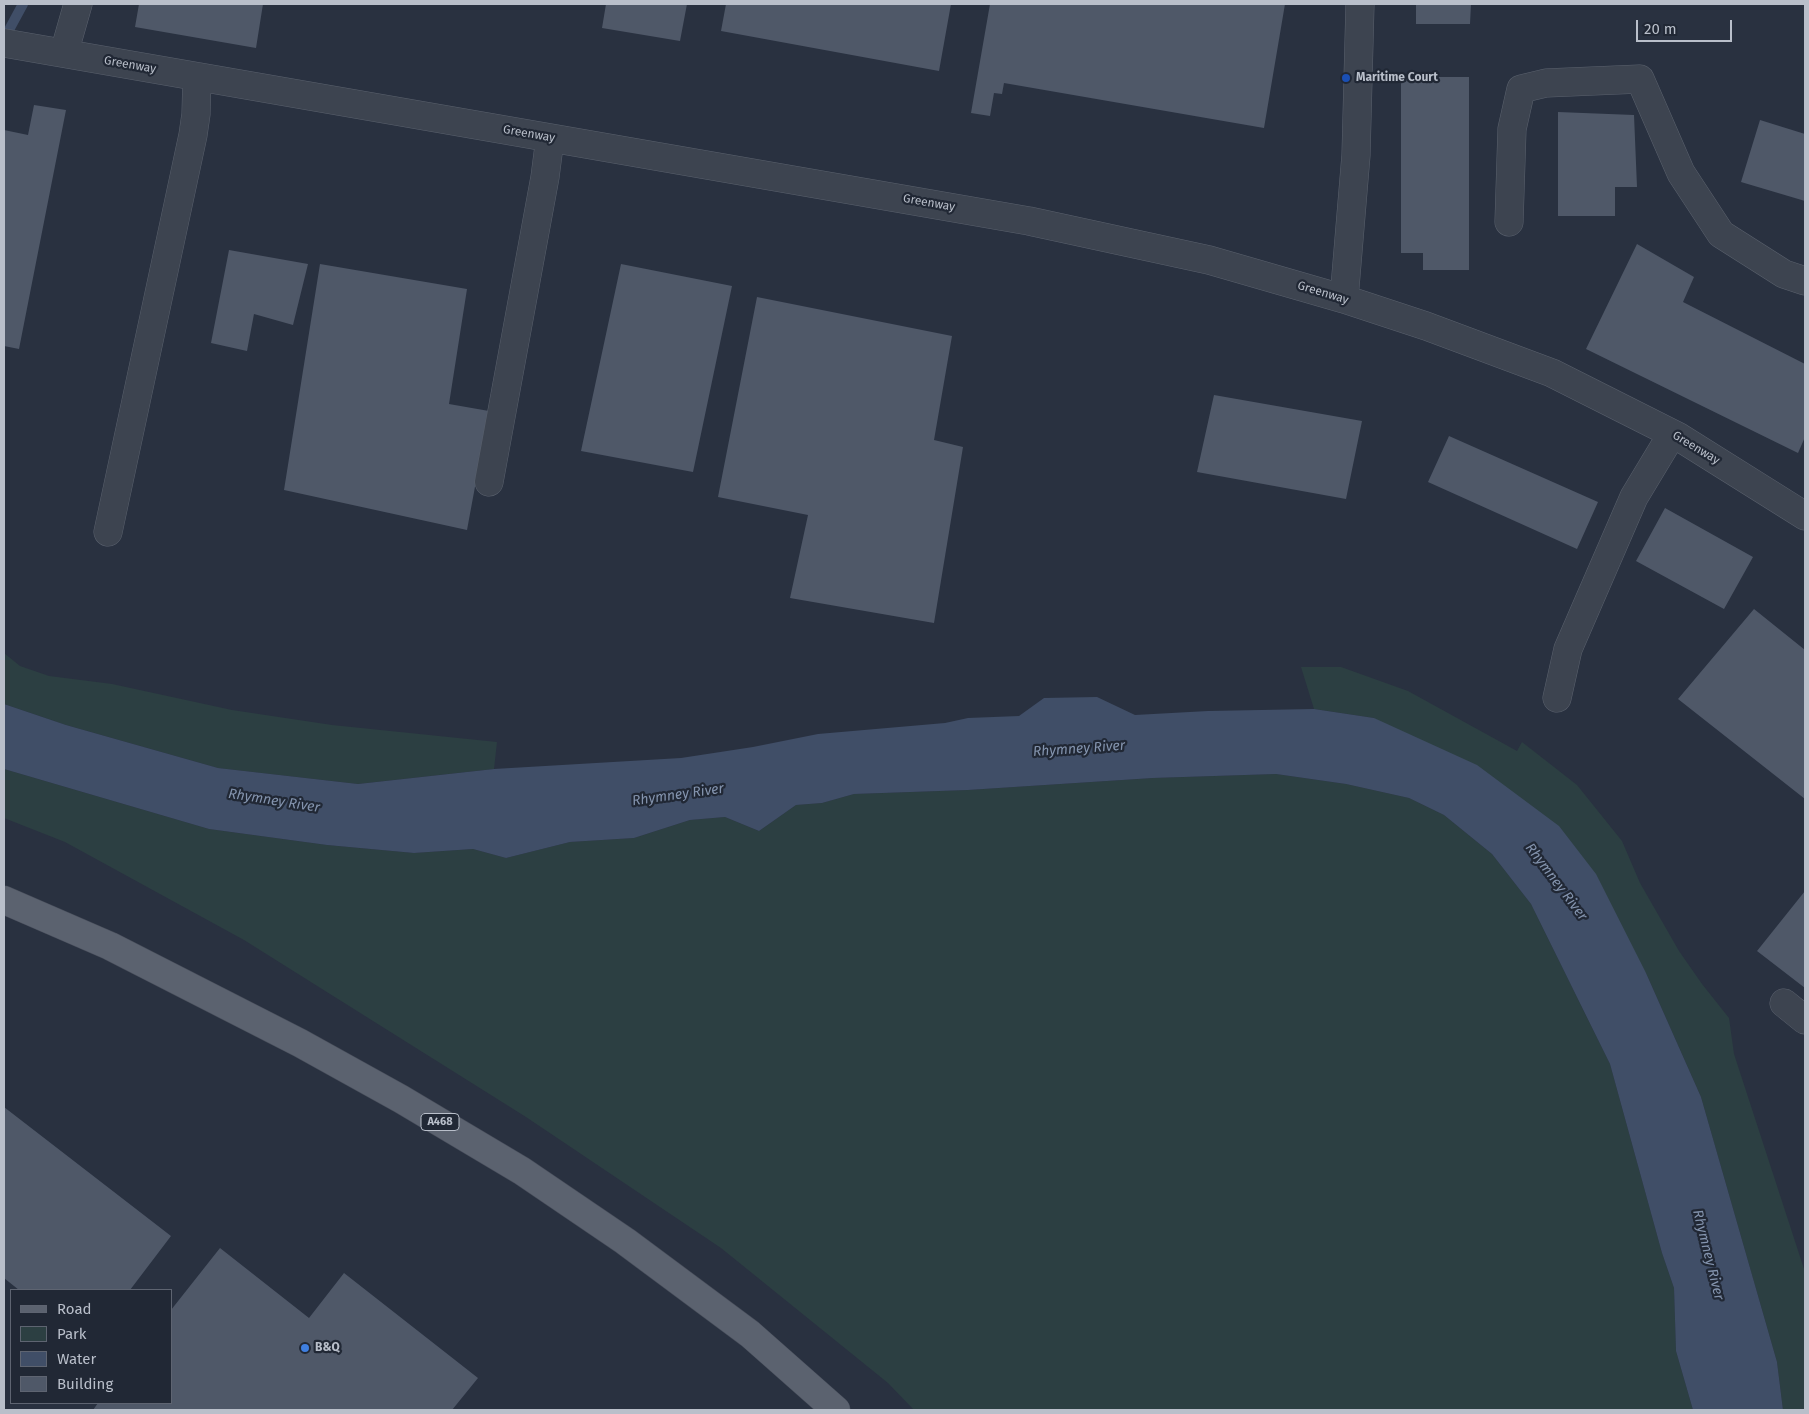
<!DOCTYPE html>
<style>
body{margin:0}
#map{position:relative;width:1809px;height:1414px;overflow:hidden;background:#293140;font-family:"Fira Sans",sans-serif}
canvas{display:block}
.frame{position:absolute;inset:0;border:5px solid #b9bfca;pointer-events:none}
.legend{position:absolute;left:10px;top:1289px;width:162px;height:115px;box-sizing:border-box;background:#212835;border:1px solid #5e6471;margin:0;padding:6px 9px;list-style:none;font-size:15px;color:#b9bfca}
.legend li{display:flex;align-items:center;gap:10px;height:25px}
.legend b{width:25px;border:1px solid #5e6471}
.scale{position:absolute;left:1636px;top:20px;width:96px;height:22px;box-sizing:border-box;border:2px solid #b9bfca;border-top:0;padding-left:6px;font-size:15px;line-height:18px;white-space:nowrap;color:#b9bfca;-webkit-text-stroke:4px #212835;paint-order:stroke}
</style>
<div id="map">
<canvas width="1809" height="1414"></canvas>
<div class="frame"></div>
<ul class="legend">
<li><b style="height:6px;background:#5b626f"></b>Road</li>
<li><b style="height:14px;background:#2c3f42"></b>Park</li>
<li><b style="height:14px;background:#404e67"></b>Water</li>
<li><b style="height:14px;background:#4f5868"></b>Building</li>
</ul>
<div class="scale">20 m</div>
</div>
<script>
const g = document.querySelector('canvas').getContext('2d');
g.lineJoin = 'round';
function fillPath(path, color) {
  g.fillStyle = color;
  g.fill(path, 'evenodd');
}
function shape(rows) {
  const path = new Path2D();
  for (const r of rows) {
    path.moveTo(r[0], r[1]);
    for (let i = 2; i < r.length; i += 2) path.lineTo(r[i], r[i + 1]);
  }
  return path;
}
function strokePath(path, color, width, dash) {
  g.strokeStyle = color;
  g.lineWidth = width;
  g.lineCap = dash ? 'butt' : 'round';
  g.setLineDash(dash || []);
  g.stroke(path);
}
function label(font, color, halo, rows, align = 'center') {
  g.font = font + ' "Fira Sans",sans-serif';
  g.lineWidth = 4.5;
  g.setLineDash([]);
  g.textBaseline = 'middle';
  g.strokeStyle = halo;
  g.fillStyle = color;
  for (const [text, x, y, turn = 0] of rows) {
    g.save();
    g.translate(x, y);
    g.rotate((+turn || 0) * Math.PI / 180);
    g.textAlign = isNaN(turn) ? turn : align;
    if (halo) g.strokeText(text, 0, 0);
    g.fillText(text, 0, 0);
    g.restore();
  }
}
fillPath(shape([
 [4,653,20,666,49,676,112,684,232,710,332,725,497,742,494,769,358,784,218,768,66,725,4,704],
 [1301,667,1341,667,1408,691,1517,751,1522,742,1577,785,1622,841,1640,883,1679,951,1702,984,1729,1018,1734,1054,1805,1272,1805,1410,1783,1410,1777,1362,1701,1097,1646,973,1374,718,1314,709],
 [4,769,209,829,327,845,414,853,473,849,506,858,570,842,634,838,690,820,725,817,759,831,796,805,822,803,854,794,968,790,1153,778,1276,774,1346,784,1409,798,1444,815,1492,854,1531,904,1610,1064,1662,1253,1674,1288,1676,1351,1693,1410,914,1410,888,1383,721,1248,526,1117,244,940,65,842,4,818]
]), '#2c3f42');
fillPath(shape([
 [1097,697,1135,715,1208,711,1314,709,1374,718,1477,765,1559,826,1596,874,1646,973,1701,1097,1777,1362,1783,1410,1693,1410,1676,1351,1674,1288,1662,1253,1610,1064,1531,904,1492,854,1444,815,1409,798,1346,784,1276,774,1153,778,968,790,854,794,822,803,796,805,759,831,725,817,690,820,634,838,570,842,506,858,473,849,414,853,327,845,209,829,4,769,4,704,66,725,218,768,358,784,494,769,681,758,753,747,818,734,945,723,968,718,1019,716,1044,698]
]), '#404e67');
strokePath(shape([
 [4,39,23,4]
]), '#404e67', 10);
fillPath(shape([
 [139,4,263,4,256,48,135,27],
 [606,4,687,4,680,41,602,28],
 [726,4,951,4,939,71,721,31],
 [990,4,1285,4,1264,128,1004,83,1002,94,994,93,990,116,971,113],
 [1416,4,1471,4,1470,24,1416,24],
 [1401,77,1469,77,1469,270,1423,270,1423,253,1401,253],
 [34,105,66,110,19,349,4,346,4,130,28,135],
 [1558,112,1634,115,1637,187,1615,187,1615,216,1558,216],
 [1760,120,1805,134,1805,201,1741,182],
 [1637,244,1694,277,1683,302,1805,364,1805,437,1798,453,1586,349],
 [229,250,308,264,293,325,254,314,247,351,211,343],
 [320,264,467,289,449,404,489,411,467,530,284,490],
 [621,264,732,286,693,472,581,451],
 [757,297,952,336,934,440,963,447,934,623,790,598,808,515,718,497],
 [1214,395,1362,421,1346,499,1197,472],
 [1449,436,1598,502,1577,549,1428,482],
 [1665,508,1753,557,1724,609,1636,561],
 [1754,609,1805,650,1805,799,1678,699],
 [1805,891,1805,988,1757,951],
 [4,1107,171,1236,130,1290,19,1290,4,1278],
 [220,1248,309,1318,344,1273,478,1378,452,1410,93,1410,98,1403,171,1403,171,1310]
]), '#4f5868');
const minor = shape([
 [4,43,1029,221,1209,260,1344,299,1426,326,1552,373,1679,437,1805,516],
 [64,53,78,4],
 [1509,222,1512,129,1521,89,1546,83,1640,79,1681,173,1721,234,1784,274,1805,281],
 [1344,299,1356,155,1360,4],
 [489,482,545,177,550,138],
 [108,532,193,135,196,114,197,77],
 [1557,698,1568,649,1634,497,1672,434],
 [1784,1003,1805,1020]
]);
const major = shape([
 [4,900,110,946,300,1043,401,1099,522,1171,625,1241,750,1334,836,1410]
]);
strokePath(minor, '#5a616d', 29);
strokePath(major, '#464c59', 29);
strokePath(minor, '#3d4450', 28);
strokePath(major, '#5b626f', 28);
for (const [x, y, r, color] of [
 [1346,78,5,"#1a4fb4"],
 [305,1348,5,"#3f7fe0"]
]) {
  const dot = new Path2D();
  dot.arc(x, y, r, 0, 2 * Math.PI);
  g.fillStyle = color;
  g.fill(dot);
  strokePath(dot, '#212835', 2);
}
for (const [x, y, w] of [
 [440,1122,38]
]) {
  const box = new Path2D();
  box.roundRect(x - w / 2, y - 8.5, w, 17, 4);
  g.fillStyle = '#212835';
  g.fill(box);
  strokePath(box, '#b9bfca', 1);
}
label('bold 11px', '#b9bfca', null, [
 ["A468",440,1122]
]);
label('12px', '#b9bfca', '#212835', [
 ["Greenway",130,65,10],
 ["Greenway",529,134,10],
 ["Greenway",929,203,10],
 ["Greenway",1323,293,17],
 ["Greenway",1696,448,31]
]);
label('bold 12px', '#b9bfca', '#212835', [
 ["Maritime Court",1356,78],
 ["B&Q",315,1348]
], 'left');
label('italic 14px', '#8494ae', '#212835', [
 ["Rhymney River",1079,749,-4],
 ["Rhymney River",678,795,-8],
 ["Rhymney River",274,801,9],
 ["Rhymney River",1556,882,53],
 ["Rhymney River",1708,1255,76]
]);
</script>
